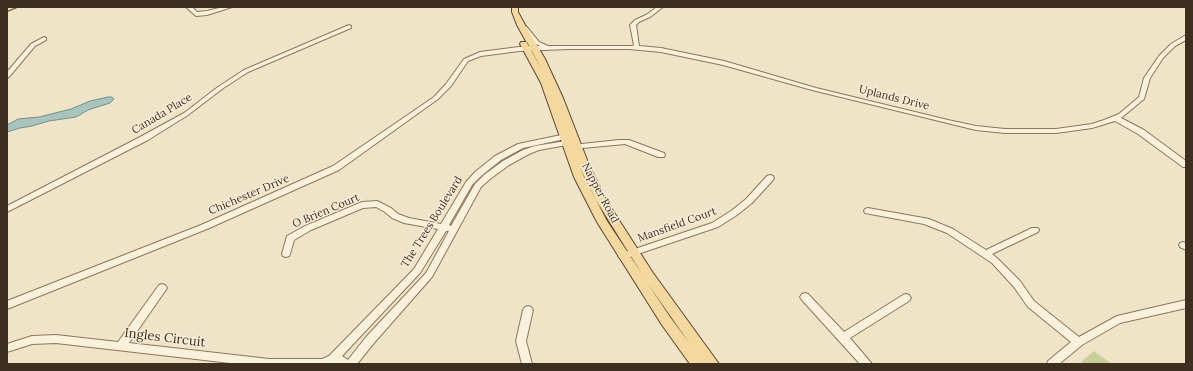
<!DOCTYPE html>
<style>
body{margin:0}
#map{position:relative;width:1193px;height:371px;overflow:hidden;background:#f0e4c8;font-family:Lora,serif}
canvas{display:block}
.frame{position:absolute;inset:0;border:8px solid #3d2e20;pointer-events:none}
</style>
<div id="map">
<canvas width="1193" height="371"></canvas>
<div class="frame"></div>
</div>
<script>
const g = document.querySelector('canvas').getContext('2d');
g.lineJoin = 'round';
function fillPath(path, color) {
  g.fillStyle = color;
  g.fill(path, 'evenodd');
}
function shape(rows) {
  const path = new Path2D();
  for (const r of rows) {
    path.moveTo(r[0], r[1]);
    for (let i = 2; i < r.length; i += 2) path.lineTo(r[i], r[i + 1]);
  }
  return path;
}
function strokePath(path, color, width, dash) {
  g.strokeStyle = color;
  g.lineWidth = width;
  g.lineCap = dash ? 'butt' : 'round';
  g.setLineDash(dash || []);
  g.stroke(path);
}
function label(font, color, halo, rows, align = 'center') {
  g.font = font + ' Lora,serif';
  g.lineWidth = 3;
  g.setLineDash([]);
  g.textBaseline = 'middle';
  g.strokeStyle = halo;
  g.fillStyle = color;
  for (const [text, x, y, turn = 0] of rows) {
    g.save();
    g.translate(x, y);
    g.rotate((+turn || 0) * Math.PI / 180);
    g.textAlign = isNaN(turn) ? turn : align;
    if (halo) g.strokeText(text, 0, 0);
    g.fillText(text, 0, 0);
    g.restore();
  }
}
fillPath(shape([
 [1094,351,1112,364,1084,364,1081,362]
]), '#c9cf9b');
const water = shape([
 [108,97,112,97,114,99,110,103,88,110,76,117,49,121,32,126,20,128,7,132,7,125,18,119,39,117,71,109,90,101,108,97]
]);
fillPath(water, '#a9c4bc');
strokePath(water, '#6f938a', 1);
const minor = shape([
 [186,7,192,7,197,12,207,11,223,7,232,7,207,15,196,16,186,7],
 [657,7,663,7,650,17,639,22,636,25,639,46,661,48,724,61,816,88,948,120,976,126,1005,129,1056,129,1092,124,1104,120,1119,114,1139,97,1144,78,1159,56,1171,44,1186,35,1186,40,1175,46,1163,58,1150,78,1144,99,1121,118,1144,130,1186,161,1186,167,1183,167,1138,134,1115,121,1092,128,1056,133,1005,133,976,130,812,90,723,65,661,52,629,49,569,49,519,51,481,56,468,61,451,86,438,99,339,170,207,229,7,309,7,301,201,225,333,166,434,97,446,84,464,59,480,52,519,47,540,46,535,44,522,28,522,26,526,26,539,42,548,46,633,46,634,45,630,25,635,20,646,15,657,7],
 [349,25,351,26,351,28,248,72,222,89,188,115,148,140,7,212,7,206,142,136,184,113,218,87,244,70,349,25],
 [44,37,46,38,46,40,35,46,9,77,7,78,7,72,31,44,44,37],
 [571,133,574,133,575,135,574,137,523,148,501,160,481,176,472,185,449,225,451,226,475,184,484,175,503,161,523,150,535,146,572,140,576,142,572,144,539,150,529,154,509,165,490,179,481,187,432,277,374,343,357,364,239,364,56,343,32,344,7,352,7,344,32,336,56,335,118,342,159,285,162,284,165,285,167,288,165,291,129,343,269,359,322,359,329,356,414,269,438,229,404,223,392,218,385,212,376,207,363,208,311,230,294,240,290,254,289,256,286,257,283,256,282,254,287,236,305,226,362,202,377,201,391,208,398,214,409,218,441,224,466,182,475,172,495,156,518,144,571,133],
 [446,231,449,231,426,273,366,337,348,360,342,356,420,273,446,231],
 [619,140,629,140,664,153,665,155,664,157,658,157,625,144,572,149,568,147,572,145,619,140],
 [770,175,773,176,774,178,773,180,752,203,737,215,718,227,623,259,620,258,618,256,620,254,712,223,731,211,746,199,767,176,770,175],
 [868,208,929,219,953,229,986,250,1032,228,1038,228,1039,230,1038,232,992,254,998,259,1020,281,1034,301,1079,337,1117,316,1186,300,1186,308,1120,323,1082,345,1059,364,1047,364,1048,361,1071,342,1028,307,1014,287,992,263,947,233,924,224,865,213,864,211,865,209,868,208],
 [1183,242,1186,243,1186,250,1180,247,1179,245,1180,243,1183,242],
 [805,293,808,294,844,332,903,295,906,294,909,295,911,298,909,301,850,338,872,364,860,364,802,300,800,297,802,294,805,293],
 [528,306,531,307,533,310,526,341,532,364,522,364,516,341,523,310,525,307,528,306]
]);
const major = shape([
 [7,7,17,7,7,11,7,7],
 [512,7,518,7,518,12,525,25,545,59,563,98,589,165,606,200,653,273,719,364,690,364,662,325,597,222,574,177,541,83,520,44,521,42,527,42,543,72,517,25,512,12,512,7],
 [580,168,596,200,584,177,580,168],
 [596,200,642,274,607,221,596,200],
 [648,284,690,344,670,317,648,284]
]);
strokePath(minor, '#8d765c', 2);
strokePath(major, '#5b4430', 2);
fillPath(minor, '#faf1dc');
fillPath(major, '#f3d9a0');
label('11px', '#3d2e20', '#f7eed8', [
 ["Uplands Drive",894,98,14],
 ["Canada Place",162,114,-31],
 ["Napper Road",600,193,62],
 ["Chichester Drive",249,195,-23],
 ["O Brien Court",326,211,-23],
 ["The Trees Boulevard",432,222,-58],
 ["Mansfield Court",677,225,-20]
]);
label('13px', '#3d2e20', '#f7eed8', [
 ["Ingles Circuit",165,338,7]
]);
</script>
